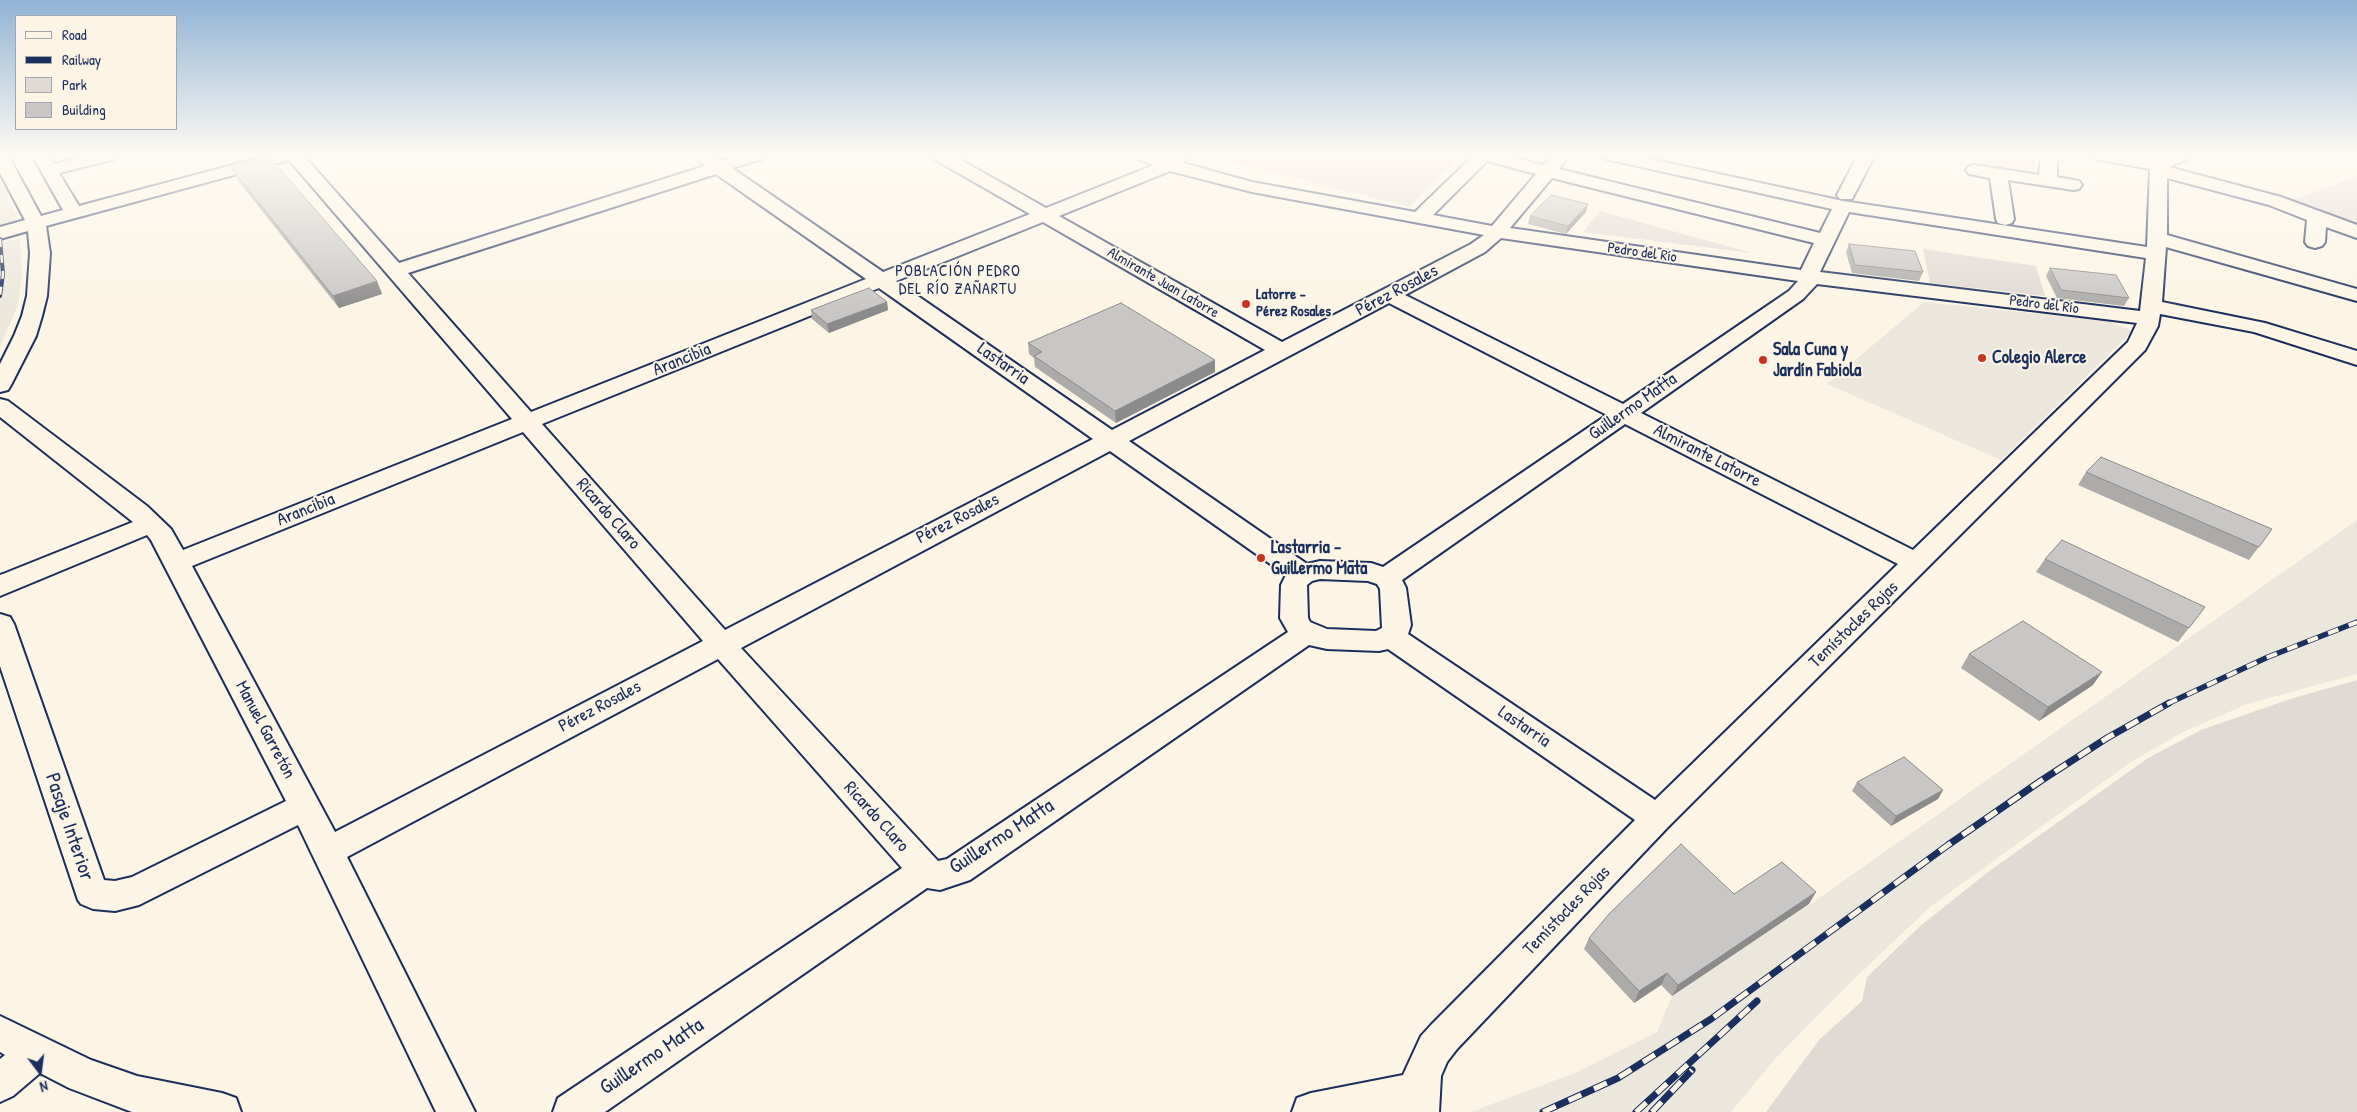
<!DOCTYPE html>
<meta charset="utf-8">
<style>
body{margin:0}
#map{position:relative;width:2357px;height:1112px;overflow:hidden;background:#fcf5e5;font-family:"Patrick Hand",sans-serif}
canvas{display:block}
.legend{position:absolute;left:15px;top:15px;width:162px;height:115px;box-sizing:border-box;background:#fcf5e5;border:1px solid #a2a6af;margin:0;padding:6px 9px;list-style:none;font-size:15px;color:#1b2f5e}
.legend li{display:flex;align-items:center;gap:10px;height:25px}
.legend b{width:25px;border:1px solid #a2a6af}
.north{position:absolute;left:15px;top:1047px;width:50px;height:50px;-webkit-text-stroke:4px #fcf5e5;paint-order:stroke;rotate:165deg;font-size:14px;font-weight:700;line-height:20px;text-align:center;color:#1b2f5e}
.north::after{content:'';display:block;margin:auto;width:18px;height:22px;background:#1b2f5e;clip-path:polygon(50% 0,100% 100%,50% 72%,0 100%)}
</style>
<div id="map">
<canvas width="2357" height="1112"></canvas>
<ul class="legend">
<li><b style="height:6px;background:#fcf5e5"></b>Road</li>
<li><b style="height:6px;background:#1b2f5e"></b>Railway</li>
<li><b style="height:14px;background:#dfdbd4"></b>Park</li>
<li><b style="height:14px;background:#c8c7c6"></b>Building</li>
</ul>
<div class="north">N</div>
</div>
<script>
const g = document.querySelector('canvas').getContext('2d');
g.lineJoin = 'round';
function fillPath(path, color) {
  g.fillStyle = color;
  g.fill(path, 'evenodd');
}
function shape(rows) {
  const path = new Path2D();
  for (const r of rows) {
    path.moveTo(r[0], r[1]);
    for (let i = 2; i < r.length; i += 2) path.lineTo(r[i], r[i + 1]);
  }
  return path;
}
function strokePath(path, color, width, dash) {
  g.strokeStyle = color;
  g.lineWidth = width;
  g.lineCap = dash ? 'butt' : 'round';
  g.setLineDash(dash || []);
  g.stroke(path);
}
function label(font, color, halo, rows, align = 'center') {
  g.font = font + ' "Patrick Hand",sans-serif';
  g.lineWidth = 4;
  g.setLineDash([]);
  g.textBaseline = 'middle';
  g.strokeStyle = halo;
  g.fillStyle = color;
  for (const [text, x, y, turn = 0] of rows) {
    g.save();
    g.translate(x, y);
    g.rotate((+turn || 0) * Math.PI / 180);
    g.textAlign = isNaN(turn) ? turn : align;
    if (halo) g.strokeText(text, 0, 0);
    g.fillText(text, 0, 0);
    g.restore();
  }
}
fillPath(shape([
 [0,180,20,223,0,229],
 [20,238,22,275,17,307,0,347,0,243],
 [1924,302,2107,321,2133,331,2001,460,1827,384],
 [2357,520,2357,674,2247,704,2181,733,2131,762,1931,906,1850,983,1775,1059,1731,1112,1471,1112,1575,1073,1657,1032,1672,996,1809,905]
]), '#ece7dc');
fillPath(shape([
 [1206,155,1461,155,1410,207],
 [1990,155,2036,156,2033,174,1987,165],
 [2357,176,2357,226,2291,201],
 [1600,211,1752,253,1583,232],
 [1923,249,2036,266,2045,296,1930,283],
 [2357,680,2357,1112,1766,1112,1819,1040,1862,1001,1867,977,1919,927,1988,872,2148,758,2201,730,2290,699]
]), '#dfdbd4');
const minor = shape([
 [0,155,7,155,9,157,41,216,63,210,32,155,48,155,54,164,90,155,117,155,115,159,59,173,79,206,270,155,303,155,399,263,705,166,693,155,712,155,721,161,740,155,764,155,762,159,732,168,883,272,1030,214,934,159,932,155,952,155,1046,208,1154,165,1137,159,1135,155,1158,155,1168,158,1173,155,1192,155,1183,163,1252,182,1415,212,1474,155,1501,155,1543,165,1552,155,1569,155,1559,169,1820,233,1832,209,1610,160,1604,159,1601,155,1632,155,1843,201,2147,247,2150,169,2101,160,2095,159,2092,155,2129,155,2150,158,2151,155,2190,155,2188,159,2169,167,2281,197,2357,225,2357,238,2326,227,2325,242,2322,246,2315,248,2308,246,2305,242,2307,220,2269,205,2167,178,2167,235,2357,289,2357,301,2166,247,2162,302,2265,323,2357,351,2357,365,2254,332,2160,314,2158,326,2145,350,1668,827,1457,1049,1447,1062,1441,1076,1439,1112,1292,1112,1297,1098,1311,1093,1403,1075,1421,1036,1431,1025,1635,820,1388,649,1379,651,1327,649,1309,645,970,880,940,890,927,888,605,1112,553,1112,558,1098,902,868,718,659,347,857,475,1112,436,1112,298,825,139,905,115,911,93,909,81,904,78,900,0,666,0,614,10,617,14,624,104,880,115,881,132,877,286,801,151,540,147,535,0,596,0,575,3,574,133,522,0,417,0,399,8,401,147,506,171,529,183,550,512,419,289,160,46,226,50,253,47,296,42,316,36,336,11,385,8,390,0,392,0,364,14,336,22,316,27,296,30,253,28,231,0,239,0,227,25,220,0,173,0,155],
 [1487,161,1536,174,1492,226,1433,215,1487,161],
 [1170,171,1252,192,1484,235,1471,244,1282,342,1059,216,1170,171],
 [716,174,866,279,531,412,408,273,716,174],
 [1552,178,1814,243,1801,270,1510,228,1552,178],
 [1849,212,2146,258,2140,311,1820,272,1849,212],
 [1043,222,1265,350,1112,430,896,281,1043,222],
 [1501,238,1798,281,1789,291,1623,404,1405,295,1485,252,1501,238],
 [1817,284,2137,323,2128,342,1913,550,1641,413,1803,299,1817,284],
 [879,288,1093,439,725,630,542,424,879,288],
 [1389,303,1607,415,1383,567,1371,563,1320,561,1307,564,1129,441,1389,303],
 [1625,424,1898,564,1655,800,1408,634,1411,625,1406,588,1402,580,1625,424],
 [523,432,703,641,335,832,192,566,523,432],
 [1110,451,1286,575,1281,585,1280,618,1288,632,947,859,938,861,741,648,1110,451],
 [1320,579,1368,581,1377,584,1380,589,1382,628,1376,631,1327,629,1310,622,1308,618,1307,585,1312,581,1320,579],
 [1858,155,1875,155,1852,199,1840,199,1837,195,1858,155],
 [2041,155,2057,155,2057,177,2079,181,2082,185,2079,189,2073,190,2008,180,2014,219,2012,223,2005,225,1998,223,1996,219,1990,178,1969,174,1966,170,1969,166,1975,165,2039,175,2041,155],
 [0,1016,91,1060,137,1076,222,1093,236,1098,241,1112,132,1112,69,1088,40,1073,13,1096,0,1102,0,1059,5,1055,0,1052,0,1016]
]);
strokePath(minor, '#1b2f5e', 4);
fillPath(minor, '#fcf5e5');
const railFar2 = shape([
 [0,239,3,274,0,296]
]);
const railFar1 = shape([
 [2167,704,2268,657,2357,622]
]);
const rail = shape([
 [1543,1112,1618,1078,1711,1019,1948,845,2042,780,2107,738,2169,703],
 [1636,1112,1757,1001],
 [1652,1112,1692,1070]
]);
strokePath(railFar2, '#1b2f5e', 4);
strokePath(railFar1, '#1b2f5e', 5.5);
strokePath(rail, '#1b2f5e', 7);
strokePath(railFar2, '#fcf5e5', 2.5, [8]);
strokePath(railFar1, '#fcf5e5', 4, [11]);
strokePath(rail, '#fcf5e5', 5, [14]);
fillPath(shape([
 [230,166,377,281,382,294,339,308,236,178],
 [1586,212,1566,234,1528,224,1530,216],
 [1849,244,1923,272,1919,281,1852,273,1846,252],
 [2050,268,2129,298,2124,306,2057,298,2046,276],
 [887,302,888,310,829,333,812,319,811,310],
 [1028,343,1215,360,1215,372,1116,423,1035,367,1034,358,1029,354],
 [2086,472,2272,529,2249,560,2078,485],
 [2045,559,2205,607,2178,642,2036,572],
 [1969,654,2093,685,2039,721,1961,668],
 [1857,782,1943,790,1938,799,1891,826,1852,791],
 [1809,904,1672,996,1661,985,1634,1003,1584,949,1589,938]
]), '#acabaa');
fillPath(shape([
 [1588,204,1586,212,1566,234,1568,226],
 [377,281,382,294,339,308,333,296],
 [887,302,888,310,829,333,827,324],
 [1215,360,1215,372,1116,423,1115,411],
 [2102,672,2093,685,2039,721,2048,707],
 [1943,790,1938,799,1891,826,1896,816],
 [1816,892,1809,904,1672,996,1678,985],
 [1667,973,1661,985,1634,1003,1639,991]
]), '#8c8b8b');
const building = shape([
 [269,156,377,281,333,296,230,166,269,156],
 [1551,195,1588,204,1568,226,1530,216,1551,195],
 [1849,244,1915,251,1923,272,1855,265,1849,244],
 [2050,268,2116,275,2129,298,2061,290,2050,268],
 [869,288,887,302,827,324,811,310,869,288],
 [1121,303,1215,360,1115,411,1034,356,1042,352,1028,343,1121,303],
 [2101,457,2272,529,2259,547,2086,472,2101,457],
 [2062,540,2205,607,2189,628,2045,559,2062,540],
 [2023,621,2102,672,2048,707,1969,654,2023,621],
 [1904,757,1943,790,1896,816,1857,782,1904,757],
 [1681,844,1734,894,1782,862,1816,892,1678,985,1667,973,1639,991,1589,938,1609,914,1681,844]
]);
fillPath(building, '#c8c7c6');
strokePath(building, '#8c8b8b', 1);
const sky = g.createLinearGradient(0, 0, 0, 310);
sky.addColorStop(0, '#92b4d5');
sky.addColorStop(0.5, '#fefaf3');
sky.addColorStop(1, '#fefaf300');
g.fillStyle = sky;
g.fillRect(0, 0, 2357, 310);
for (const [x, y, r, color] of [
 [1246,304,5,"#c8321e"],
 [1982,358,5,"#c8321e"],
 [1763,360,5,"#c8321e"],
 [1261,558,5,"#c8321e"]
]) {
  const dot = new Path2D();
  dot.arc(x, y, r, 0, 2 * Math.PI);
  g.fillStyle = color;
  g.fill(dot);
  strokePath(dot, '#fcf5e5', 2);
}
label('15px', '#1b2f5e', '#fcf5e5', [
 ["Pedro del Río",1642,253,8],
 ["Almirante Juan Latorre",1163,283,30],
 ["Pedro del Río",2044,305,7]
]);
label('bold 15px', '#1b2f5e', '#fcf5e5', [
 ["Latorre -",1256,295],
 ["Pérez Rosales",1256,312]
], 'left');
g.letterSpacing = '1px';
label('16px', '#1b2f5e', '#fcf5e5', [
 ["POBLACIÓN PEDRO",958,272],
 ["DEL RÍO ZAÑARTU",958,290]
]);
g.letterSpacing = '0px';
label('18px', '#1b2f5e', '#fcf5e5', [
 ["Pérez Rosales",1397,291,-28],
 ["Arancibia",682,360,-22],
 ["Lastarria",1003,364,35],
 ["Guillermo Matta",1633,407,-35],
 ["Almirante Latorre",1707,456,27],
 ["Arancibia",306,510,-22],
 ["Ricardo Claro",608,514,49],
 ["Pérez Rosales",958,519,-27],
 ["Temístocles Rojas",1854,625,-44],
 ["Pérez Rosales",600,707,-28],
 ["Lastarria",1524,727,34],
 ["Manuel Garretón",265,730,62],
 ["Ricardo Claro",876,817,48],
 ["Temístocles Rojas",1567,911,-46]
]);
label('bold 18px', '#1b2f5e', '#fcf5e5', [
 ["Sala Cuna y",1773,350],
 ["Jardín Fabiola",1773,371],
 ["Colegio Alerce",1992,358],
 ["Lastarria -",1271,548],
 ["Guillermo Mata",1271,569]
], 'left');
label('21px', '#1b2f5e', '#fcf5e5', [
 ["Pasaje Interior",69,827,71],
 ["Guillermo Matta",1002,837,-33],
 ["Guillermo Matta",652,1057,-34]
]);
</script>
